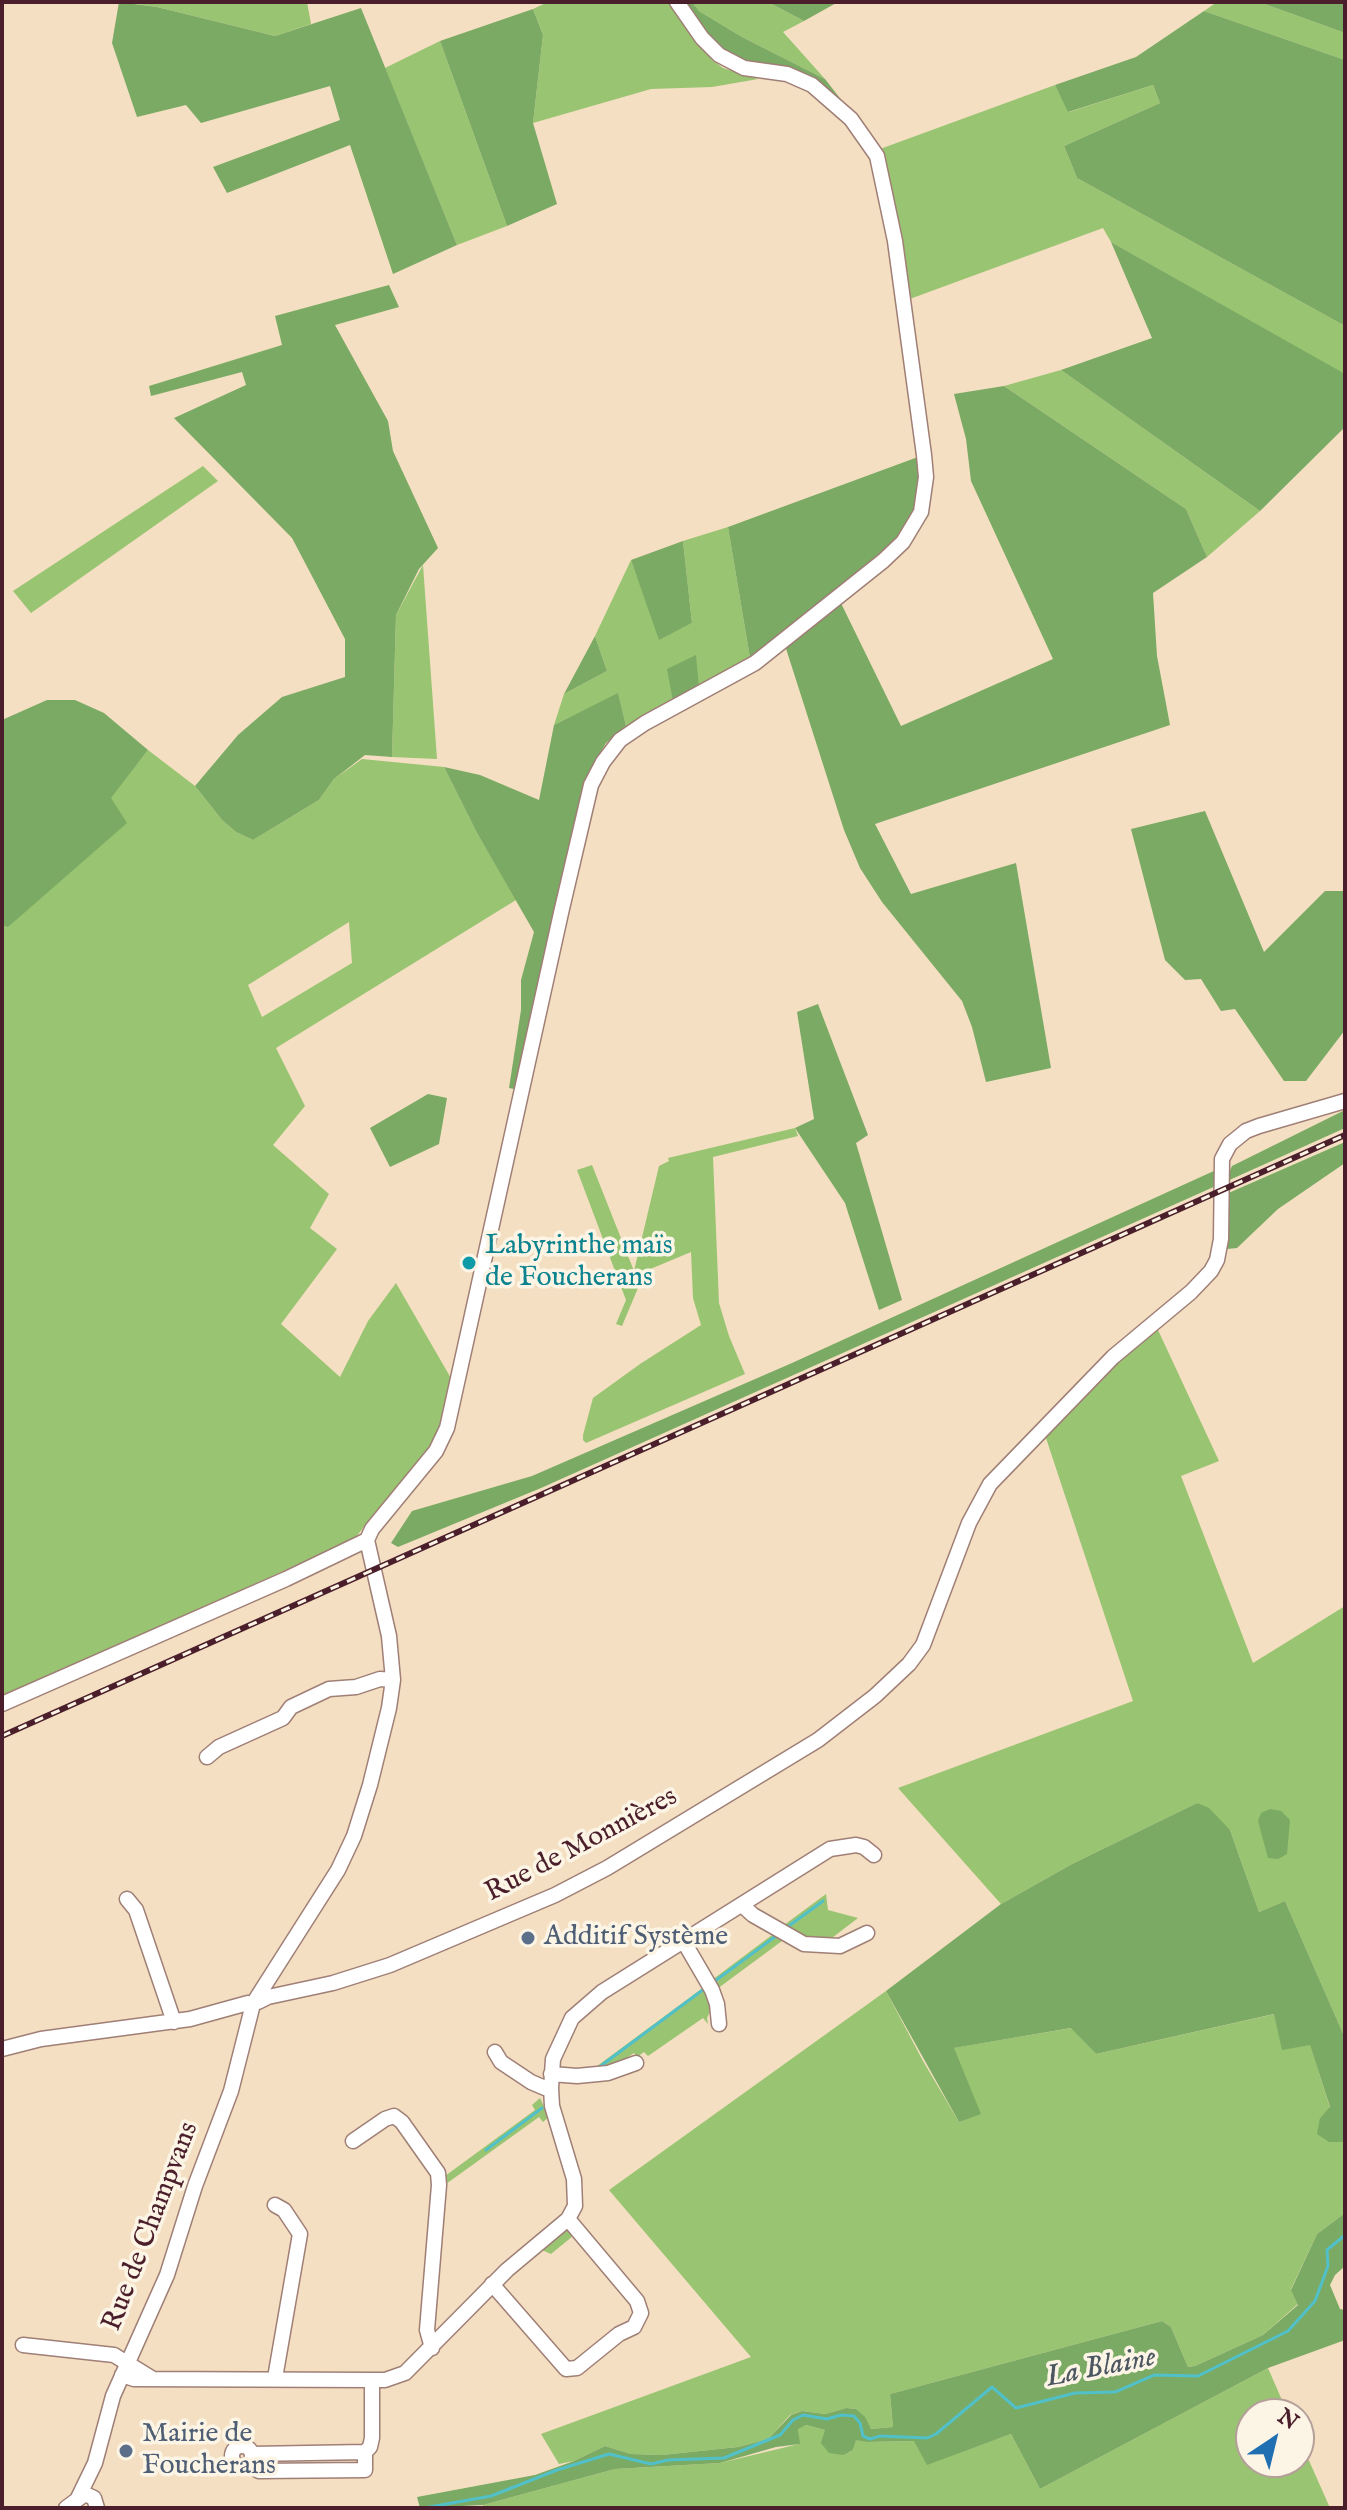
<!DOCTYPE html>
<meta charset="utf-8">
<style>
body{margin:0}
#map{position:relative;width:1347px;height:2510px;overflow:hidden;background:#f4dfc2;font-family:"IM FELL English",serif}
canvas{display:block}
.frame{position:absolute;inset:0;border:4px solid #4a1f2b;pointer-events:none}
.north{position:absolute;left:1235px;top:2398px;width:80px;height:80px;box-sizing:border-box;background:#fcf5e5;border:2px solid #b59f9b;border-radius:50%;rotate:35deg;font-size:22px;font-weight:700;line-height:32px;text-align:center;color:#4a1f2b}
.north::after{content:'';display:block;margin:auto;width:28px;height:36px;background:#1f6fb2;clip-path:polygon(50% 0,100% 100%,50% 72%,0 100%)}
</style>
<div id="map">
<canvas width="1347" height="2510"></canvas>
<div class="frame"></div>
<div class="north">N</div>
</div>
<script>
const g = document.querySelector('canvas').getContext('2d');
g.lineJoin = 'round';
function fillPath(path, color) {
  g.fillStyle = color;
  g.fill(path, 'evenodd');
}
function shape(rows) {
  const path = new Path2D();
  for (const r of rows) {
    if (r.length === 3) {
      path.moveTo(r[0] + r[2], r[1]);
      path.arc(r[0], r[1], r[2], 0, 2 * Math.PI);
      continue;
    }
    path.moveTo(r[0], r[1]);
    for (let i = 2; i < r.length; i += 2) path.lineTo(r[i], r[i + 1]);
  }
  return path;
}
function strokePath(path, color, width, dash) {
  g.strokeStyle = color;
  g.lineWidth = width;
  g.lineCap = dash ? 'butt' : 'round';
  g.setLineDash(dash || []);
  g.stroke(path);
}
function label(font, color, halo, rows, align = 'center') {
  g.font = font + ' "IM FELL English",serif';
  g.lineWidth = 7;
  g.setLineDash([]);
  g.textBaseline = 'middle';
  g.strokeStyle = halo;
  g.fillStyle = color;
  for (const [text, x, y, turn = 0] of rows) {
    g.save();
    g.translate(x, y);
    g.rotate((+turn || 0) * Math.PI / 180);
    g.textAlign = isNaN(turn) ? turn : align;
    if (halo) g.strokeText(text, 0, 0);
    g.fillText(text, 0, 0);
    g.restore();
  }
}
fillPath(shape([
 [122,2,307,2,311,24,275,36,157,7],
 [548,2,669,2,712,60,723,68,758,79,712,87,651,89,533,123,543,35,533,9],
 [692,2,768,2,804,21,783,32,825,79,742,37,699,11],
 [1217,2,1259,2,1345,33,1345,60,1204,11],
 [440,41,507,226,457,245,385,68],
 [1055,85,1069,112,1153,85,1160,103,1064,146,1077,178,1345,326,1345,375,1111,242,1103,228,907,300,894,208,886,161,880,149],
 [1061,370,1260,511,1207,557,1186,509,1004,386],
 [203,466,218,481,31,613,13,591],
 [728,527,750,658,626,726,618,694,554,725,564,694,607,671,595,636,631,560,660,639,692,623,683,541],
 [423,565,437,759,392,757,396,615],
 [148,750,195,786,222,820,236,832,253,840,319,800,334,779,362,759,444,767,477,833,516,900,276,1048,305,1106,273,1145,329,1194,310,1228,337,1249,281,1324,340,1377,368,1321,396,1283,452,1380,438,1436,355,1538,2,1700,2,926,8,927],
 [349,922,352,963,262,1017,248,985],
 [795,1128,798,1136,713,1157,719,1303,729,1336,745,1374,586,1443,583,1440,583,1435,593,1398,640,1364,701,1325,693,1298,691,1252,648,1270,649,1283,638,1288,622,1326,616,1324,626,1300,577,1170,592,1165,634,1271,659,1166,669,1161,668,1158],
 [1151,1315,1219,1461,1181,1476,1253,1663,1345,1606,1345,2038,1285,1901,1259,1912,1230,1830,1197,1803,1072,1864,1001,1904,898,1788,1133,1701,1042,1426],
 [826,1894,828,1910,858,1918,824,1944,780,1928],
 [776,1932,786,1938,717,1989,712,1980],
 [700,1977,712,2007,707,2018,708,2024,703,2018,648,2056,644,2052,637,2057,634,2053,613,2067,589,2072,704,1987],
 [886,1991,923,2061,959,2122,980,2113,953,2048,1072,2028,1096,2054,1275,2014,1310,2044,1330,2108,1320,2118,1329,2142,1345,2142,1345,2213,1317,2234,1291,2289,1298,2304,1263,2335,1195,2366,1188,2367,1171,2327,1162,2321,890,2394,893,2427,871,2429,856,2409,848,2408,825,2414,802,2411,790,2415,768,2439,738,2447,662,2455,631,2454,605,2446,574,2461,559,2464,541,2434,751,2357,609,2190],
 [540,2098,549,2117,543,2122,539,2117,446,2184,445,2176,535,2110,532,2105],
 [563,2230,569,2231,573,2236,551,2254,542,2250,541,2247],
 [1268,2368,1288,2414,1251,2414,1251,2462,1299,2462,1299,2438,1330,2508,483,2508,483,2505,615,2469,720,2463,799,2444,798,2428,806,2425,825,2430,844,2455,853,2450,856,2439,867,2442,915,2441,928,2464,1011,2434,1040,2489]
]), '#99c471');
fillPath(shape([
 [119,2,157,7,275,36,361,8,457,245,393,274,350,145,227,193,213,167,340,120,330,86,201,123,186,105,137,117,112,43],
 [683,2,692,2,699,11,742,37,825,79,846,106,819,82,725,56],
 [768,2,838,2,804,21],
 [1259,2,1345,2,1345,33],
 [533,9,543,35,533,123,557,204,507,226,440,41],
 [1204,11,1345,60,1345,326,1077,178,1064,146,1160,103,1153,85,1068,112,1055,85,1136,57],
 [1111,242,1345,374,1345,427,1260,511,1061,370,1152,338],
 [389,285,399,307,335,325,388,421,393,451,438,548,419,569,396,615,392,757,365,755,334,779,319,800,253,840,236,832,222,820,195,786,238,735,282,697,345,677,345,639,292,538,174,418,246,385,242,372,151,396,149,386,282,345,275,316],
 [1004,386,1186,509,1207,557,1153,593,1157,656,1170,725,875,824,911,894,1016,863,1051,1068,986,1082,972,1027,962,1001,882,902,860,868,844,830,782,636,750,658,728,527,918,457,919,479,915,511,909,526,836,593,901,726,1053,659,971,481,966,439,954,394],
 [683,541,692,623,659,640,631,560],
 [595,636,607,671,564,694],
 [696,655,699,688,673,701,667,669],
 [618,693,626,726,606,743,594,763,514,1089,509,1088,521,1010,521,980,534,932,477,833,444,767,480,775,539,800,554,725],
 [47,700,75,700,104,713,148,750,111,798,127,823,8,927,2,926,2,720],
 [1205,811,1264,952,1325,891,1345,891,1345,1030,1306,1081,1284,1081,1235,1009,1221,1011,1201,979,1185,980,1165,960,1131,829],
 [818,1004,868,1135,856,1143,902,1300,879,1310,845,1203,795,1128,814,1119,797,1012],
 [428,1094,447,1098,439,1144,390,1167,370,1128],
 [1345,1110,1345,1128,1225,1182,1232,1166],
 [1345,1142,1345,1163,1278,1209,1237,1248,1227,1249,1225,1242,1224,1195],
 [1216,1170,1218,1185,541,1488,398,1547,391,1543,412,1511,532,1476,792,1363],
 [1197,1803,1209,1808,1230,1830,1259,1912,1285,1901,1345,2038,1345,2142,1329,2142,1317,2134,1320,2118,1330,2107,1310,2045,1282,2050,1274,2014,1096,2054,1071,2028,954,2048,981,2114,959,2122,886,1991,1001,1904,1072,1864],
 [1270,1809,1281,1811,1290,1820,1287,1854,1278,1859,1268,1858,1258,1821,1261,1813],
 [1345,2213,1345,2266,1335,2275,1330,2285,1340,2309,1345,2310,1345,2340,1268,2368,1040,2489,1011,2434,927,2465,914,2441,867,2442,856,2440,853,2450,844,2455,829,2453,821,2443,825,2430,806,2425,798,2429,800,2444,776,2447,720,2463,615,2469,483,2505,420,2508,417,2497,535,2475,574,2461,605,2446,631,2454,662,2455,738,2447,768,2439,791,2415,802,2411,825,2414,847,2408,856,2409,865,2417,871,2429,893,2427,890,2394,1162,2321,1171,2327,1188,2367,1195,2366,1263,2335,1298,2305,1291,2290,1317,2234]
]), '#7aaa63');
strokePath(shape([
 [786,1928,823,1901],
 [715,1981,776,1936],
 [598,2068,704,1989],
 [486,2150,542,2108],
 [424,2508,491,2496,557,2470,609,2454,651,2464,668,2460,724,2458,780,2435,793,2420,803,2415,827,2419,841,2415,854,2416,860,2423,863,2436,870,2439,880,2436,927,2438,936,2434,992,2387,1016,2408,1075,2393,1115,2392,1154,2375,1198,2376,1288,2331,1315,2301,1328,2266,1327,2250,1345,2235]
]), '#52c0c8', 3);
const minor = shape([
 [2,1704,286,1579,367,1540],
 [207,1757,219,1747,283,1718,291,1707,329,1689,356,1687,380,1679,393,1680],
 [127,1899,136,1910,174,2022],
 [742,1905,753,1915,804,1944,840,1946,867,1933],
 [684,1942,712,1990,717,2004,719,2024],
 [256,1999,338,1870,354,1836,370,1785,389,1708,393,1680,389,1636,367,1540,372,1529,436,1451,447,1428,561,913,591,785,603,762,620,740,645,723,755,663,883,561,903,542,921,512,926,477,924,455,895,241,877,156,851,119,812,85,787,74,744,68,719,55,702,38,677,2],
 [258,2002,268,1997,333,1983,390,1965,555,1895,607,1868,818,1740,875,1696,909,1664,923,1645,969,1523,990,1484,1113,1357,1191,1292,1211,1271,1217,1260,1221,1239,1222,1159,1230,1144,1246,1131,1259,1126,1345,1101],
 [2,2049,41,2039,190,2019,248,2003],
 [495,2052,501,2062,531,2082,545,2088,551,2088],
 [551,2074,577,2076,608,2073,636,2063],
 [353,2141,385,2119,394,2116,402,2122,438,2173,439,2185,427,2330,432,2348],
 [275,2205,284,2210,300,2234,275,2378],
 [492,2284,566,2369,577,2368,619,2334,634,2327,641,2313,637,2301,568,2219],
 [23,2345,114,2355,153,2379],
 [122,2375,134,2379,372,2380,385,2380,405,2373,507,2270,568,2219,575,2206,574,2179,552,2106,551,2088,553,2059,572,2018,602,1992,830,1849,856,1845,864,1847,874,1855],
 [242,2456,10],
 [365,2452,370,2447,372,2438,372,2380],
 [252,2454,365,2452],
 [248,2464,259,2471,365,2470,365,2452],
 [78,2498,95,2463,113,2396,167,2275,195,2186,231,2091,252,2008],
 [66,2508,85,2494,94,2498,97,2508]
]);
strokePath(minor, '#9f7f76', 17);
strokePath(minor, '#fff', 14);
const rail = shape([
 [2,1736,1345,1135]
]);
strokePath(rail, '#4a1f2b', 6);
strokePath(rail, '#fcf5e5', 3, [9]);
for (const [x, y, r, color] of [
 [469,1263,8,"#0f9aa8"],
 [528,1938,8,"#5c6f8a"],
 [126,2451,8,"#5c6f8a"]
]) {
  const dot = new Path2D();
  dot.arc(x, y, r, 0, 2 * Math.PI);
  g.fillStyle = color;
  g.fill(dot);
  strokePath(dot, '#fcf5e5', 3);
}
label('28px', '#0d838f', '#fcf5e5', [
 ["Labyrinthe maïs",485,1247],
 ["de Foucherans",485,1279]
], 'left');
label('28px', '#4a1f2b', '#fcf5e5', [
 ["Rue de Monnières",582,1846,-28],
 ["Rue de Champvans",152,2227,-69]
]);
label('28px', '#4e5e75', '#fcf5e5', [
 ["Additif Système",544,1938],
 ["Mairie de",142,2435],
 ["Foucherans",142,2467]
], 'left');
label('italic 30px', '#4d5762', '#fcf5e5', [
 ["La Blaine",1101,2369,-11]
]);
</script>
